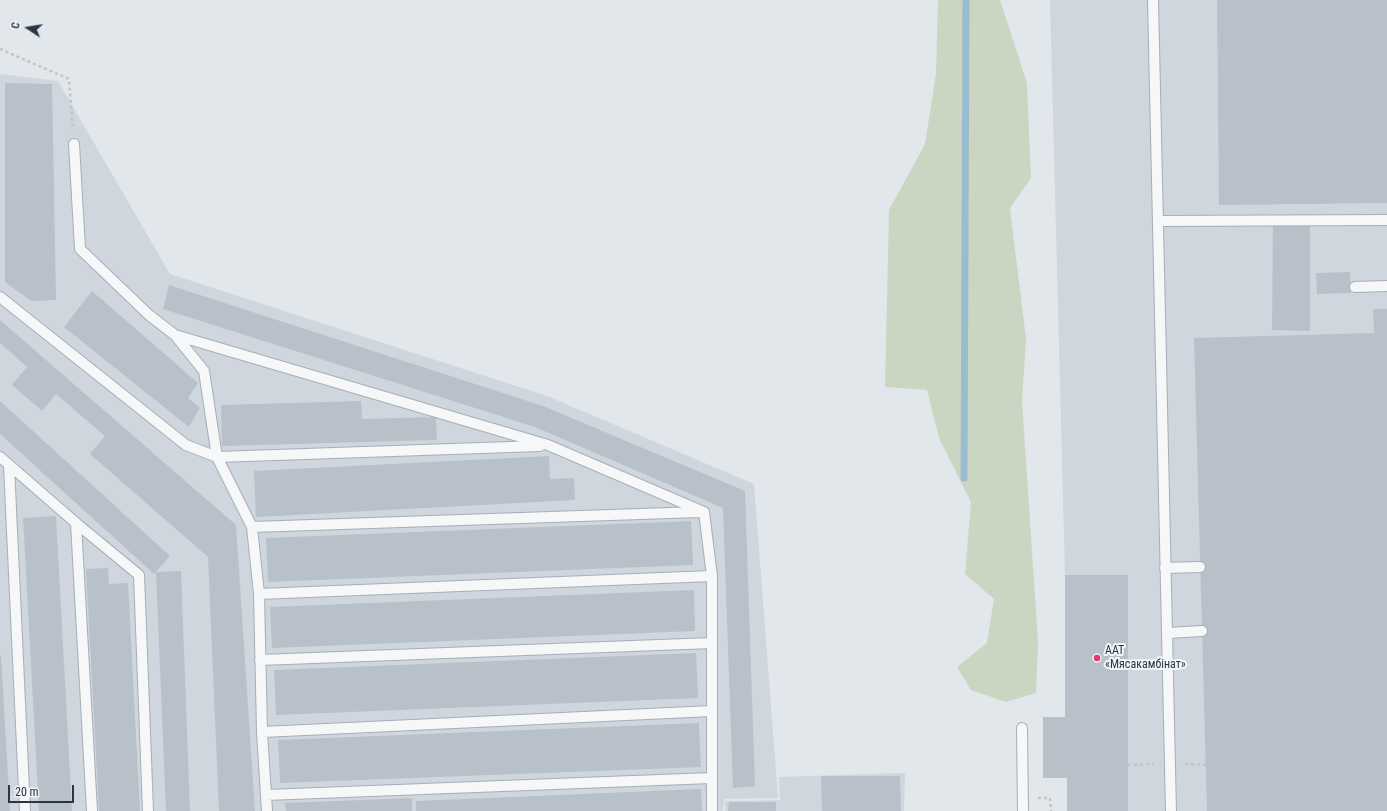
<!DOCTYPE html>
<meta charset="utf-8">
<style>
body{margin:0}
#map{position:relative;width:1387px;height:811px;overflow:hidden;background:#e1e7eb;font-family:"Roboto Condensed",sans-serif}
canvas{display:block}
.north{position:absolute;left:8px;top:8px;width:40px;height:40px;-webkit-text-stroke:3px #f1f5f8;paint-order:stroke;rotate:282deg;font-size:11px;font-weight:700;line-height:16px;text-align:center;color:#283745}
.north::after{content:'';display:block;margin:auto;width:14px;height:18px;background:#283745;clip-path:polygon(50% 0,100% 100%,50% 72%,0 100%)}
.scale{position:absolute;left:8px;top:785px;width:66px;height:18px;box-sizing:border-box;border:2px solid #283745;border-top:0;padding-left:5px;font-size:12px;line-height:14px;white-space:nowrap;color:#283745;-webkit-text-stroke:3px #f1f5f8;paint-order:stroke}
</style>
<div id="map">
<canvas width="1387" height="811"></canvas>
<div class="north">С</div>
<div class="scale">20 m</div>
</div>
<script>
const g = document.querySelector('canvas').getContext('2d');
g.lineJoin = 'round';
function fillPath(path, color) {
  g.fillStyle = color;
  g.fill(path, 'evenodd');
}
function shape(rows) {
  const path = new Path2D();
  for (const r of rows) {
    path.moveTo(r[0], r[1]);
    for (let i = 2; i < r.length; i += 2) path.lineTo(r[i], r[i + 1]);
  }
  return path;
}
function strokePath(path, color, width, dash) {
  g.strokeStyle = color;
  g.lineWidth = width;
  g.lineCap = dash ? 'butt' : 'round';
  g.setLineDash(dash || []);
  g.stroke(path);
}
function label(font, color, halo, rows, align = 'center') {
  g.font = font + ' "Roboto Condensed",sans-serif';
  g.lineWidth = 4;
  g.setLineDash([]);
  g.textBaseline = 'middle';
  g.strokeStyle = halo;
  g.fillStyle = color;
  for (const [text, x, y, turn = 0] of rows) {
    g.save();
    g.translate(x, y);
    g.rotate((+turn || 0) * Math.PI / 180);
    g.textAlign = isNaN(turn) ? turn : align;
    if (halo) g.strokeText(text, 0, 0);
    g.fillText(text, 0, 0);
    g.restore();
  }
}
fillPath(shape([
 [1050,0,1387,0,1387,811,1067,811,1067,778,1043,778,1043,717,1065,717,1065,575],
 [0,74,58,81,170,274,547,396,754,484,778,798,724,799,723,811,0,811],
 [905,773,904,811,725,811,725,801,780,800,779,777]
]), '#cfd6de');
fillPath(shape([
 [938,0,1000,0,1027,83,1031,178,1010,208,1026,339,1022,401,1038,642,1036,693,1006,702,971,690,957,667,987,643,994,599,965,574,971,502,939,438,927,390,885,387,889,210,925,144,936,74]
]), '#cad6c2');
strokePath(shape([
 [964,478,966,0]
]), '#99bcce', 7);
fillPath(shape([
 [1217,0,1387,0,1387,203,1219,205],
 [5,83,52,84,56,300,31,301,5,282],
 [1273,217,1310,217,1310,331,1272,330],
 [1350,272,1351,293,1317,294,1316,273],
 [169,285,543,406,745,491,755,786,733,788,723,508,535,427,163,309],
 [92,291,198,383,188,398,200,408,189,427,64,327],
 [1373,309,1387,309,1387,811,1207,811,1194,338,1374,333],
 [0,320,236,525,255,811,219,811,208,557,90,454,105,436,56,394,42,411,12,385,27,367,0,343],
 [0,401,170,556,154,574,0,434],
 [361,401,362,419,436,417,437,440,222,446,221,405],
 [549,456,550,479,574,478,575,500,256,517,254,471],
 [56,516,72,811,39,811,23,518],
 [691,521,693,565,268,582,266,538],
 [108,568,109,584,128,583,140,811,99,811,86,569],
 [181,571,190,811,166,811,156,572],
 [1065,575,1128,575,1128,811,1067,811,1067,778,1043,778,1043,717,1065,717],
 [694,590,695,631,272,648,270,607],
 [696,653,698,698,276,715,274,670],
 [0,655,1,655,10,811,0,811],
 [699,723,701,767,280,783,278,740],
 [821,776,900,776,901,811,822,811],
 [701,789,702,811,416,811,416,801],
 [412,798,412,811,286,811,285,803],
 [729,802,776,802,776,811,728,811]
]), '#b8c1ca');
const service = shape([
 [1153,0,1171,811],
 [74,144,80,249,149,315,175,335,204,371,217,457,252,527,259,594,262,732,267,811],
 [1158,221,1387,220],
 [1355,287,1387,286],
 [0,297,186,445,217,457,540,446],
 [175,335,548,445,704,512,712,576,712,811],
 [0,457,76,523,139,575,148,811],
 [9,466,25,811],
 [76,523,92,811],
 [252,527,700,512],
 [1165,568,1200,567],
 [259,594,712,576],
 [1167,633,1202,631],
 [260,660,712,643],
 [1022,728,1023,811],
 [262,732,712,711],
 [266,795,712,778]
]);
strokePath(service, '#a6afb6', 12);
strokePath(shape([
 [0,49,69,79,73,130],
 [1185,764,1206,765],
 [1128,765,1154,764],
 [1038,798,1050,798,1051,811]
]), '#c0c5ca', 2.5, [3, 3]);
strokePath(service, '#f5f7f9', 10);
for (const [x, y, r, color] of [
 [1097,658,4,"#db3c6e"]
]) {
  const dot = new Path2D();
  dot.arc(x, y, r, 0, 2 * Math.PI);
  g.fillStyle = color;
  g.fill(dot);
  strokePath(dot, '#f1f5f8', 1.5);
}
label('12px', '#283745', '#f1f5f8', [
 ["ААТ",1105,651],
 ["«Мясакамбінат»",1105,665]
], 'left');
</script>
